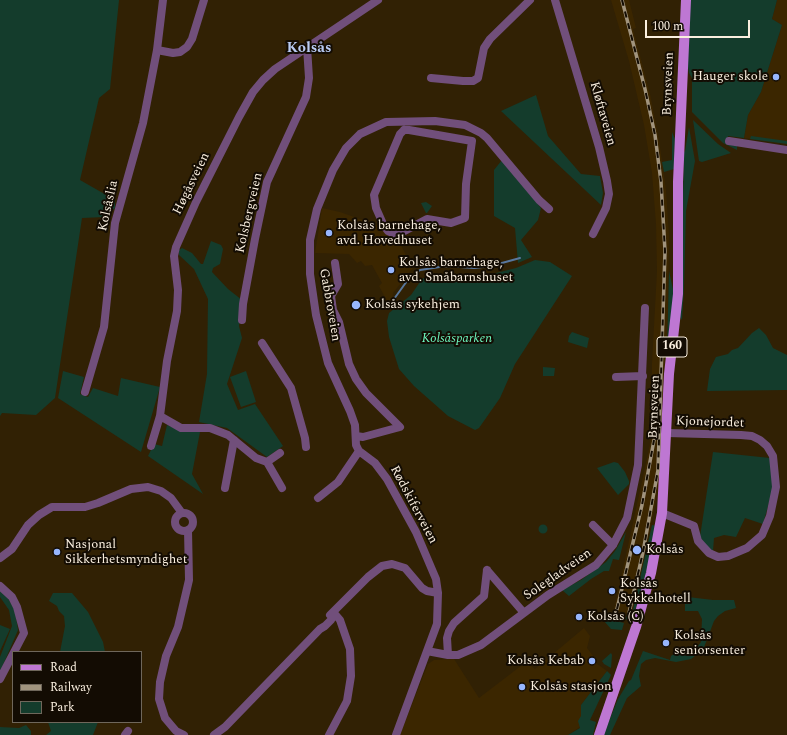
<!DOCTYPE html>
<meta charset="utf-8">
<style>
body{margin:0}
#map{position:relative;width:787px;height:735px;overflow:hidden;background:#312104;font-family:Spectral,serif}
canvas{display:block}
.legend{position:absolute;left:12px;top:651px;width:130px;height:72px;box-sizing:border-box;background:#130c03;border:1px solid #6f675b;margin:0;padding:5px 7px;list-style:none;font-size:12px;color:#faefdf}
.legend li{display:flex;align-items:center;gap:8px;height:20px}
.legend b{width:20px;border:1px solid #6f675b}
.scale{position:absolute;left:645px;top:20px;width:105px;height:18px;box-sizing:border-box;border:2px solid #faefdf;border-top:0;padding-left:5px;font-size:12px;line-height:14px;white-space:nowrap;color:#faefdf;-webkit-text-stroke:3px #130c03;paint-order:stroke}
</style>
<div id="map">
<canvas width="787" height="735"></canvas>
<ul class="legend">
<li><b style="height:5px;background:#be77d3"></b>Road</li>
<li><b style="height:5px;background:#a1947e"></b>Railway</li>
<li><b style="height:11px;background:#143c2c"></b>Park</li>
</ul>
<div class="scale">100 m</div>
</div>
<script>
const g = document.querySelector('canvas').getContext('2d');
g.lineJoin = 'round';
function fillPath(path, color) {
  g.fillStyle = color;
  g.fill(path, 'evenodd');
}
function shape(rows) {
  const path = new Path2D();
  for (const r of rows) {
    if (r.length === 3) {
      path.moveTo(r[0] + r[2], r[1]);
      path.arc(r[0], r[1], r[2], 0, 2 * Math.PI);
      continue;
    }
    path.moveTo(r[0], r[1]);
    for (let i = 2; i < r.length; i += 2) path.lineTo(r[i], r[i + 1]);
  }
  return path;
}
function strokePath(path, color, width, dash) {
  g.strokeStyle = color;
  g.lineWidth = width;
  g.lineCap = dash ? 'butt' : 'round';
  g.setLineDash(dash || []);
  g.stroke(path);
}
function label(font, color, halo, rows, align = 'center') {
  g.font = font + ' Spectral,serif';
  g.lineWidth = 4;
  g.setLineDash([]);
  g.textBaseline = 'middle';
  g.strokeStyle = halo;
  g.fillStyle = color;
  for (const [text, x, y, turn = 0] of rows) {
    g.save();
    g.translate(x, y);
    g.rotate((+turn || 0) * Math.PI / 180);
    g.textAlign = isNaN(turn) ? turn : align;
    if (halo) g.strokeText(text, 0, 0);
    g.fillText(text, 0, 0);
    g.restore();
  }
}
fillPath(shape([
 [611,0,629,0,636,28,633,29,650,94,659,140,666,190,669,235,668,319,660,481,632,614,614,610,652,435,652,363,657,271,656,224,652,173,644,125,629,61],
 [777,0,787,0,787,144,744,138,748,115,761,92,782,25,772,19],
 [322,208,340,212,383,227,391,239,397,238,413,268,393,293,392,303,389,305,379,286,382,283,372,265,365,266,361,261,357,263,349,254,315,253],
 [584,628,590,636,587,648,597,661,596,663,607,671,581,705,582,710,580,727,568,735,400,735,428,664,434,660,454,659,479,698,526,662,535,669]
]), '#3b2600');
fillPath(shape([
 [0,0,119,0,110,89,99,98,80,180,115,200,115,208,105,217,82,218,55,398,36,415,2,413,0,416],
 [690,0,777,0,772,19,782,25,761,92,748,115,744,138,728,136,728,144,737,146,737,150,723,143,692,112,692,78,689,73,687,61],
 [536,95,548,136,581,174,600,176,603,193,601,205,501,111],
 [693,120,718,144,731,153,702,162,699,161],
 [689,127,695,161,686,211,684,288,682,320,680,317,684,152,685,151],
 [672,132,675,139,674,169,664,172,662,162,672,160],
 [751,136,787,141,787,144,750,139],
 [502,160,541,208,538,220,521,240,532,257,518,263,515,228,494,216,494,170],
 [426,202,432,206,427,213,426,213,421,203],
 [211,241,221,245,223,249,220,264,213,268,212,272,228,289,242,300,239,326,242,338,227,384,238,410,255,404,283,446,267,457,227,428,199,422,207,374,208,299,194,269,179,255,179,250,182,248,192,253,201,264,203,264],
 [535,260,550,262,572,276,515,364,500,398,479,428,475,430,448,416,414,386,399,369,389,337,387,321,389,313,411,295,422,279,428,276,439,274,484,276,516,268],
 [669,271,674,294,667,352],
 [759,328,766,335,773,348,787,355,787,390,707,391,710,369,716,357,728,354,732,350,738,348,752,333],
 [572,332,589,338,587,348,568,342,569,336],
 [543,367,555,368,554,376,543,376],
 [63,371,84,377,80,394,88,397,93,388,118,396,121,378,160,387,141,452,58,398],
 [246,371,256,402,241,407,230,377],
 [167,425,183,431,200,432,192,474,203,494,148,456,154,444,162,446],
 [713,452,770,458,774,485,763,524,745,518,736,537,724,535,714,538,713,551,699,543],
 [614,462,618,463,625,472,629,481,629,484,618,495,597,468],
 [543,529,4.5],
 [652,525,657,526,647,570,632,621,625,619,628,613,632,614],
 [626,532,619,560,613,559,609,571,604,571,591,579,569,596,562,590,581,580,606,562,615,551],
 [0,591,8,598,15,610,18,630,0,672,0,657,12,626,9,610,0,597],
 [53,593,72,593,88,612,103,642,105,652,60,652,65,626,64,616,59,611,57,606,49,601],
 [688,597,713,600,734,600,736,608,725,611,718,616,714,621,703,650,691,659,676,662,655,658,646,660,641,664,639,676,641,686,627,698,610,735,603,735,618,699,629,681,631,680,643,651,670,660,671,656,674,654,687,653,697,647,701,642,702,619,698,611,685,611,685,600],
 [605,618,624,623,622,630,611,629,604,621],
 [0,625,10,629,0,651],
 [611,653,612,655,611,668,604,664,602,661],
 [607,671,611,675,590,720,596,722,593,735,568,735,580,728,578,721,581,716,581,705],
 [48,722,98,722,93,735,46,735,51,731],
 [26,725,31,731,31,735,0,735,0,727,19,728]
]), '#143c2c');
strokePath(shape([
 [394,299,407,281,420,270,446,266,474,268,491,266,520,258]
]), '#58779e', 2);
strokePath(shape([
 [555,0,599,147,607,181,609,194,606,208,593,234],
 [157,50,173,53,180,52,187,47,192,39,204,0],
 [431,78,463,81,473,81,478,78,484,48,490,39,530,0],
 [404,130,409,130,472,141,466,184,465,218,451,223,427,219,397,235,388,231,384,226,376,208,374,195,400,134,404,130],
 [729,141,787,150],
 [335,263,338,284,331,296,333,310,339,322,349,364,356,379,366,393,400,427,363,437,356,436],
 [242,320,243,304,255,239,267,182,306,97,309,78,307,47],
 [262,343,291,388,305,438,306,447],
 [616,377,643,376],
 [85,392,104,327,115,223,143,123,157,50,163,0],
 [160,416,181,428,210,428,228,435,256,458,267,462,280,453],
 [151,446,160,416,167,361,177,311,178,290,174,256,176,247,196,202,239,117,253,92,263,80,275,69,378,0],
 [359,451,356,445,355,425,350,411,328,363,316,315,310,274,310,240,317,209,333,170,346,148,360,134,386,122,435,121,465,125,481,133,487,138,539,200,549,209],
 [267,462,282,488],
 [225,488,234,440],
 [318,498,338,482,359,451,375,463,387,479,416,532,436,579,438,593,437,624,396,735],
 [662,513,694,526,698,541,709,553,718,557,728,556,747,548,762,535,770,516,776,487,773,456,767,446,760,440,752,436,741,435,667,433],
 [184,522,9],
 [593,525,613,545],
 [0,558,12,549,28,525,39,515,52,507,85,507,98,503,131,489,148,487,161,491,171,498,182,513],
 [487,570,524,613],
 [0,586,12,597,17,607,24,633,0,679],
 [330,615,368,577,382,566,392,564,405,568,422,588,427,591,438,593],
 [427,651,448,655,458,655,481,645,548,595,596,565,613,545,627,518,638,465,645,308],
 [448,655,447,638,449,631,454,623,484,596,487,570],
 [125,735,128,731],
 [184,735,176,731,165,718,159,699,160,682,166,656,178,627,189,580,188,530],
 [214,735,225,727,320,629,325,626,331,620,334,613],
 [329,735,347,701,351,676,350,649,340,620,334,613]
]), '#714f7b', 8);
strokePath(shape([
 [599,735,636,627,651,573,662,513,669,374,678,294,678,182,686,0]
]), '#be77d3', 10);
const rail = shape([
 [622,0,645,89,655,135,661,182,665,251,658,470,643,552,629,613],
 [617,609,642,505,654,440]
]);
strokePath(rail, '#a1947e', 3.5);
strokePath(rail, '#130c03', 2, [6]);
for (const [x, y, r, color] of [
 [776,77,4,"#97b6fd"],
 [329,233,4,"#97b6fd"],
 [391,270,4,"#97b6fd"],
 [356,305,5,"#97b6fd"],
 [637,550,5,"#97b6fd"],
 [57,552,4,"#97b6fd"],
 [612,591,4,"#97b6fd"],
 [579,617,4,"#97b6fd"],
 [666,643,4,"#97b6fd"],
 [592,661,4,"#97b6fd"],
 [522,687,4,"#97b6fd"]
]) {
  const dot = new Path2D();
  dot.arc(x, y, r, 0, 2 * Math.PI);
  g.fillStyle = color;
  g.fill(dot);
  strokePath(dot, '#130c03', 1.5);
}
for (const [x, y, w] of [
 [672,347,30]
]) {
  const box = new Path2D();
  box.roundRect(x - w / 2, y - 10, w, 20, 3);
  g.fillStyle = '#130c03';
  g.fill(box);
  strokePath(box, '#faefdf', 1);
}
label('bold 12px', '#faefdf', null, [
 ["160",672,347]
]);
label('13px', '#faefdf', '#130c03', [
 ["Hauger skole",768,77,"right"],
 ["Kolsås barnehage,",337,226],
 ["avd. Hovedhuset",337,241],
 ["Kolsås barnehage,",399,263],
 ["avd. Småbarnshuset",399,278],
 ["Kolsås sykehjem",365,305],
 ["Nasjonal",65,545],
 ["Sikkerhetsmyndighet",65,560],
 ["Kolsås",646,550],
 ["Kolsås",620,584],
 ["Sykkelhotell",620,599],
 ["Kolsås (C)",587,617],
 ["Kolsås",674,636],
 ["seniorsenter",674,651],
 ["Kolsås Kebab",584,661,"right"],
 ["Kolsås stasjon",530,687]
], 'left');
label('13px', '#faefdf', '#130c03', [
 ["Brynsveien",669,84,-88],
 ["Kløftaveien",602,114,74],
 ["Høgåsveien",192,184,-64],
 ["Kolsåslia",109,206,-77],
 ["Kolsbergveien",250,213,-77],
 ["Gabbroveien",329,305,80],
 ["Brynsveien",655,407,-88],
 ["Kjonejordet",710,423,2],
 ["Rødskiferveien",413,505,62],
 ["Solegladveien",558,575,-35]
]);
label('italic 13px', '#6ef9c0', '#130c03', [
 ["Kolsåsparken",457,339]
]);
label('bold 15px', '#b9cbf3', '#130c03', [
 ["Kolsås",309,49]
]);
</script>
